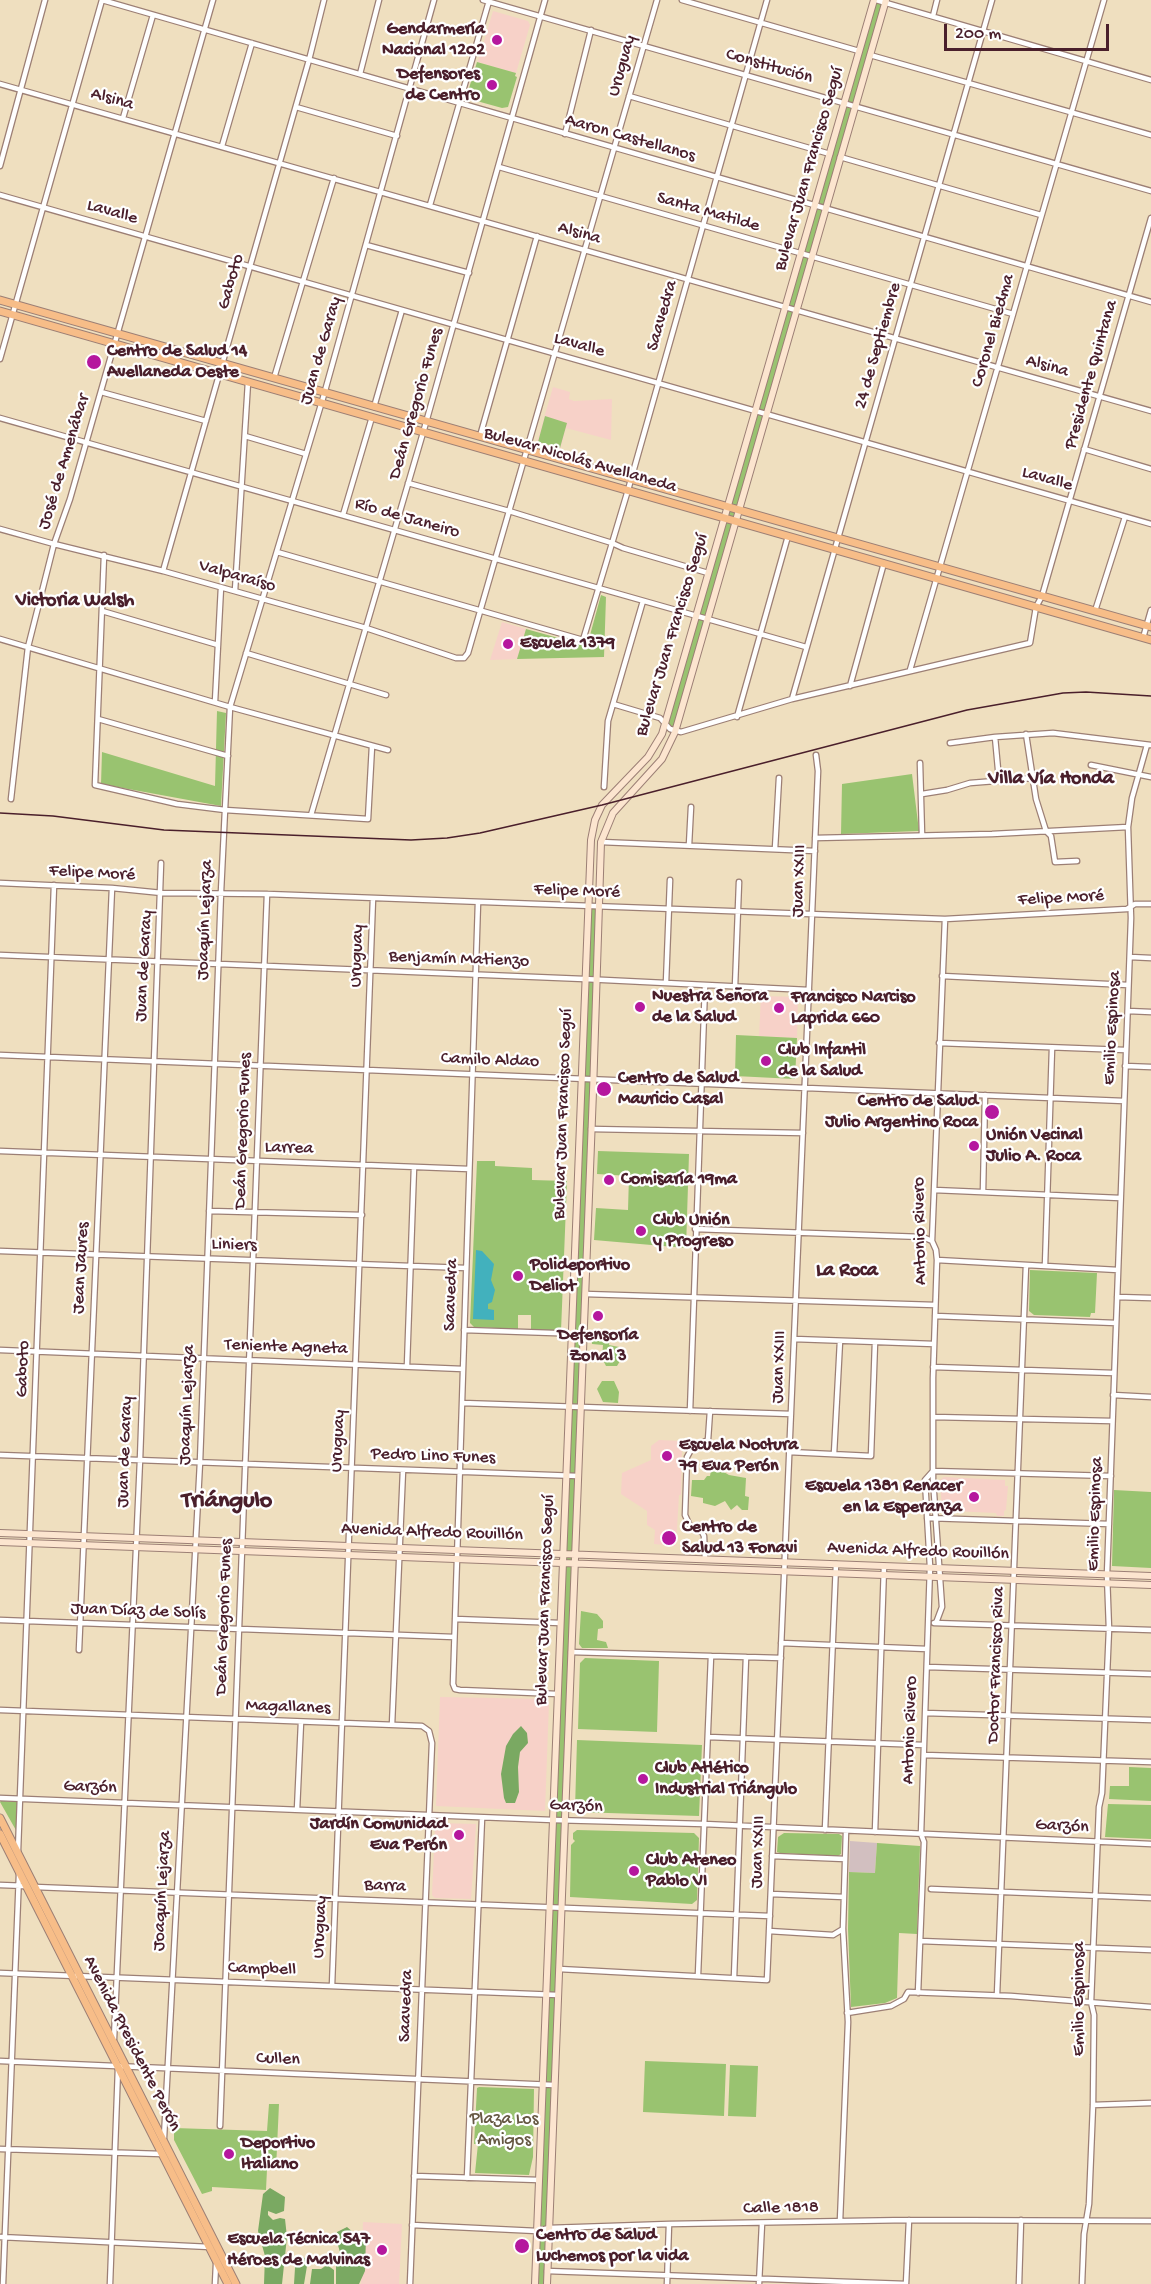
<!DOCTYPE html>
<meta charset="utf-8">
<style>
body{margin:0}
#map{position:relative;width:1151px;height:2284px;overflow:hidden;background:#efdfbf;font-family:"Gochi Hand",sans-serif}
canvas{display:block}
.scale{position:absolute;left:944px;top:24px;width:165px;height:27px;box-sizing:border-box;border:3px solid #4a1f2b;border-top:0;padding-left:8px;font-size:18px;line-height:21px;white-space:nowrap;color:#4a1f2b;-webkit-text-stroke:4px #fff;paint-order:stroke}
</style>
<div id="map">
<canvas width="1151" height="2284"></canvas>
<div class="scale">200 m</div>
</div>
<script>
const g = document.querySelector('canvas').getContext('2d');
g.lineJoin = 'round';
function fillPath(path, color) {
  g.fillStyle = color;
  g.fill(path, 'evenodd');
}
function shape(rows) {
  const path = new Path2D();
  for (const r of rows) {
    path.moveTo(r[0], r[1]);
    for (let i = 2; i < r.length; i += 2) path.lineTo(r[i], r[i + 1]);
  }
  return path;
}
function strokePath(path, color, width, dash) {
  g.strokeStyle = color;
  g.lineWidth = width;
  g.lineCap = dash ? 'butt' : 'round';
  g.setLineDash(dash || []);
  g.stroke(path);
}
function label(font, color, halo, rows, align = 'center') {
  g.font = font + ' "Gochi Hand",sans-serif';
  g.lineWidth = 4.5;
  g.setLineDash([]);
  g.textBaseline = 'middle';
  g.strokeStyle = halo;
  g.fillStyle = color;
  for (const [text, x, y, turn = 0] of rows) {
    g.save();
    g.translate(x, y);
    g.rotate((+turn || 0) * Math.PI / 180);
    g.textAlign = isNaN(turn) ? turn : align;
    if (halo) g.strokeText(text, 0, 0);
    g.fillText(text, 0, 0);
    g.restore();
  }
}
fillPath(shape([
 [493,11,528,21,530,25,516,73,478,62],
 [553,387,570,392,569,399,574,401,612,399,611,440,566,428,560,451,538,446,537,442],
 [502,622,526,629,517,659,490,660],
 [761,996,798,997,797,1038,759,1036],
 [659,1440,682,1441,681,1495,679,1495,676,1546,654,1544,655,1530,647,1525,647,1511,621,1494,622,1473,651,1460,651,1446],
 [944,1477,1005,1480,1005,1486,1008,1486,1006,1510,1004,1511,1004,1516,997,1516,996,1513,952,1511,952,1514,947,1514,942,1509,940,1480],
 [440,1697,545,1699,549,1702,545,1811,436,1806],
 [439,1823,476,1824,471,1899,435,1898,432,1895,435,1828],
 [363,2222,402,2224,399,2284,361,2284]
]), '#f7d1c8');
fillPath(shape([
 [850,1841,877,1843,875,1873,849,1872]
]), '#d2bfc0');
fillPath(shape([
 [874,0,886,0,675,732,665,723],
 [477,62,516,73,515,76,517,77,508,107,502,108,466,98],
 [545,416,567,423,560,448,538,442],
 [601,595,606,597,604,657,517,659,526,629,587,646],
 [217,711,226,713,221,806,101,784,102,752,215,786],
 [912,774,919,831,841,834,842,784],
 [587,906,598,907,547,2284,535,2284],
 [736,1035,797,1038,795,1079,735,1076],
 [598,1151,689,1154,686,1248,594,1240,596,1208,628,1210,629,1176,597,1174],
 [477,1161,495,1161,495,1166,532,1168,532,1180,567,1181,561,1331,531,1330,531,1315,518,1315,518,1329,474,1327,470,1323],
 [1030,1270,1097,1273,1095,1313,1091,1313,1090,1317,1034,1315,1029,1311],
 [591,1333,610,1334,609,1345,619,1347,623,1356,617,1366,606,1366,602,1358,603,1345,592,1344],
 [602,1381,614,1381,619,1392,618,1403,603,1402,597,1389],
 [717,1468,729,1475,746,1478,745,1496,749,1497,748,1510,742,1510,737,1505,731,1510,725,1501,715,1506,703,1503,703,1498,691,1496,692,1480,704,1480,707,1476,710,1476,711,1470,717,1471],
 [1114,1490,1151,1492,1151,1568,1112,1566],
 [581,1611,597,1614,603,1621,603,1628,598,1629,597,1640,606,1642,608,1648,582,1648,579,1644],
 [585,1658,659,1661,657,1732,578,1729,580,1663],
 [577,1740,702,1745,699,1816,578,1812,575,1809],
 [1129,1767,1151,1768,1151,1801,1109,1799,1110,1786,1129,1786],
 [1,1801,18,1802,17,1832,0,1802],
 [1108,1804,1151,1805,1151,1839,1105,1837],
 [577,1830,694,1833,699,1838,697,1900,692,1904,570,1897,571,1845,575,1841,573,1839,573,1833],
 [784,1833,839,1834,842,1836,841,1854,838,1856,780,1853,777,1852,778,1837],
 [877,1843,920,1846,917,1934,899,1933,897,1998,885,2003,851,2007,848,1929,849,1872,875,1873],
 [645,2061,726,2064,724,2116,643,2112],
 [730,2065,758,2066,756,2117,728,2116],
 [479,2087,534,2089,533,2157,529,2175,475,2173,478,2144,474,2144,477,2088],
 [269,2104,279,2104,276,2169,267,2169,266,2190,212,2187,212,2191,202,2194,174,2140,174,2128,267,2131]
]), '#99c370');
fillPath(shape([
 [521,1726,527,1733,528,1743,520,1752,518,1767,519,1792,515,1803,506,1803,504,1798,501,1774,506,1746,513,1734],
 [270,2188,285,2197,284,2211,276,2214,268,2211,268,2215,273,2220,280,2218,285,2219,287,2237,282,2284,264,2284,265,2256,258,2231,263,2194],
 [347,2227,354,2233,362,2232,366,2236,365,2271,359,2284,336,2284,336,2259,340,2252,337,2242,337,2232],
 [303,2257,308,2260,304,2284,294,2284,295,2268],
 [327,2265,334,2270,334,2284,310,2284,312,2269,321,2269]
]), '#7aa962');
fillPath(shape([
 [476,1250,482,1251,494,1264,491,1280,495,1290,492,1302,488,1304,488,1309,494,1310,494,1320,473,1319]
]), '#42b1bd');
const street = shape([
 [102,0,1151,302],
 [483,0,1151,191],
 [682,0,859,51],
 [876,0,1151,80],
 [933,16,937,0],
 [870,55,1151,135],
 [360,74,379,0],
 [0,84,1151,411],
 [629,96,830,154],
 [296,107,397,136],
 [123,118,153,15],
 [565,134,591,30],
 [222,146,252,43],
 [840,157,1041,215],
 [0,166,45,0],
 [499,167,1013,314],
 [0,195,1151,524],
 [430,205,489,1],
 [366,245,469,273],
 [0,359,102,0],
 [274,378,334,178],
 [101,392,206,421],
 [374,407,402,310],
 [0,418,806,647],
 [245,436,306,454],
 [480,436,537,236],
 [1084,449,1151,469],
 [408,483,509,511,612,543,623,548,708,573],
 [343,515,372,417],
 [0,529,54,544,163,571,366,628,456,658,464,658,468,653,657,0],
 [277,552,583,640,628,490,767,0],
 [104,555,95,785,177,804,225,810,368,819,372,746],
 [163,571,309,60,324,0],
 [235,591,248,382],
 [102,611,218,645],
 [1095,611,1125,517],
 [1143,638,1151,610],
 [0,639,230,707,388,750],
 [246,653,386,695],
 [910,670,1104,0],
 [850,686,884,563],
 [792,699,992,0],
 [215,702,221,587],
 [613,704,660,718,670,729,681,732,792,699,1030,643,1036,607,1042,596,1151,218],
 [737,717,788,536],
 [98,719,228,756],
 [1026,734,1036,799,1046,831,1051,836,1055,862,1077,861],
 [995,737,999,780],
 [950,743,995,737,1053,733,1151,745],
 [920,763,922,835],
 [1091,765,1151,777],
 [604,787,608,721,643,601],
 [922,794,947,790,970,783,1033,778],
 [11,799,28,647,54,544,70,499,213,0],
 [311,815,425,426,545,0],
 [815,838,992,834,1128,827],
 [601,842,815,851],
 [689,845,691,807],
 [775,849,779,778],
 [0,883,112,888,162,893,267,894,945,919,1127,909,1135,904,1151,904],
 [478,902,453,1684,455,1689,460,1690,558,1694],
 [0,955,584,979,809,990],
 [1130,957,1151,958],
 [942,976,1128,985],
 [666,983,670,880],
 [735,987,739,882],
 [1128,1011,1151,1012],
 [939,1043,1125,1050],
 [0,1055,1124,1101],
 [1125,1066,1151,1067],
 [591,1129,803,1133],
 [0,1151,469,1169],
 [934,1190,1120,1198],
 [983,1192,985,1095],
 [209,1211,362,1215],
 [695,1229,923,1237,932,1241],
 [0,1251,466,1268],
 [937,1260,1118,1270],
 [1045,1266,1052,1048],
 [585,1294,935,1305],
 [1117,1297,1151,1298],
 [935,1316,1116,1323],
 [464,1330,583,1334],
 [794,1339,934,1344],
 [0,1350,463,1369],
 [407,1366,414,1167],
 [933,1367,1114,1373],
 [1113,1395,1151,1397],
 [462,1403,791,1414],
 [690,1411,705,985],
 [933,1417,1112,1421],
 [789,1452,871,1456,875,1342],
 [834,1454,840,1341],
 [0,1455,578,1476],
 [933,1471,1111,1476],
 [927,1518,1109,1524],
 [705,1559,704,1536,702,1532,690,1526,685,1515,687,1457,692,1448,708,1440,710,1411],
 [455,1619,560,1623],
 [0,1620,454,1637],
 [934,1623,1151,1630],
 [936,1623,942,1607,933,1479,933,1378,937,1260,936,1250,932,1241,945,919],
 [781,1643,927,1649],
 [79,1650,112,888],
 [571,1652,781,1658],
 [927,1667,1151,1674],
 [0,1710,422,1726,429,1731,432,1743,410,2284],
 [925,1713,1151,1720],
 [392,1725,403,1470],
 [708,1737,924,1745],
 [924,1755,1151,1762],
 [0,1798,553,1820,704,1824,1151,1844],
 [297,1810,301,1722],
 [825,1830,836,1564],
 [875,1832,884,1566],
 [18,1851,54,885],
 [772,1856,845,1859],
 [0,1885,27,1886],
 [35,1887,770,1916],
 [931,1889,1151,1898],
 [771,1894,844,1897],
 [769,1931,833,1935,843,1929],
 [920,1941,1151,1950],
 [559,1969,767,1980,818,771,816,755],
 [0,1973,558,1995],
 [698,1975,711,1656],
 [734,1978,746,1657],
 [332,1986,373,898],
 [918,1993,924,1842,921,1834,930,1567,925,1480,933,1471],
 [997,1995,1026,1265],
 [847,2013,891,2006,904,1999,908,1992,1011,1996,1151,2007],
 [114,2039,140,1460,161,863],
 [0,2061,554,2085],
 [1093,2105,1151,2103],
 [220,2126,267,894],
 [164,2138,200,1462,221,892,230,707,323,398,434,0],
 [0,2149,162,2154],
 [414,2176,539,2180],
 [467,2178,482,1818],
 [840,2221,848,2022,843,1929,846,1831],
 [412,2225,537,2231,549,2228,669,2224,909,2220,1151,2221],
 [0,2237,210,2247],
 [547,2271,906,2284],
 [3,2284,19,1874],
 [110,2284,118,2068],
 [215,2284,216,2264],
 [667,2284,669,2224],
 [759,2284,762,2223],
 [906,2284,909,2220],
 [1019,2284,1021,2220],
 [1082,2284,1084,2234,1089,2204,1093,2105,1094,2015,1091,2002,1099,1807,1102,1793,1109,1629,1107,1575,1131,918,1128,827,1132,798,1147,745]
]);
const secondary = shape([
 [0,1533,1151,1576],
 [0,1542,1151,1585],
 [535,2284,591,840,595,820,602,805,648,757,662,734,874,0],
 [547,2284,593,1092,601,842,613,813,662,759,675,732,886,0]
]);
const primary = shape([
 [0,300,1151,627],
 [0,311,1151,640],
 [0,1818,236,2284],
 [0,1834,228,2284]
]);
strokePath(street, '#9c7f75', 7);
strokePath(secondary, '#9c7f75', 8);
strokePath(primary, '#9c7f75', 9);
strokePath(street, '#fff', 4.5);
strokePath(secondary, '#fce5cf', 6);
strokePath(primary, '#f7bd88', 7);
strokePath(shape([
 [0,813,53,816,164,830,411,840,447,838,480,833,602,805,967,710,1063,693,1086,692,1151,696]
]), '#4a1f2b', 1.5);
for (const [x, y, r, color] of [
 [497,40,6,"#b5179e"],
 [492,85,6,"#b5179e"],
 [94,362,8,"#b5179e"],
 [508,644,6,"#b5179e"],
 [640,1007,6,"#b5179e"],
 [779,1008,6,"#b5179e"],
 [766,1061,6,"#b5179e"],
 [604,1089,8,"#b5179e"],
 [992,1112,8,"#b5179e"],
 [974,1146,6,"#b5179e"],
 [609,1180,6,"#b5179e"],
 [641,1231,6,"#b5179e"],
 [518,1276,6,"#b5179e"],
 [598,1316,6,"#b5179e"],
 [667,1456,6,"#b5179e"],
 [974,1497,6,"#b5179e"],
 [669,1538,8,"#b5179e"],
 [643,1779,6,"#b5179e"],
 [459,1835,6,"#b5179e"],
 [634,1871,6,"#b5179e"],
 [229,2154,6,"#b5179e"],
 [522,2246,8,"#b5179e"],
 [382,2250,6,"#b5179e"]
]) {
  const dot = new Path2D();
  dot.arc(x, y, r, 0, 2 * Math.PI);
  g.fillStyle = color;
  g.fill(dot);
  strokePath(dot, '#fff', 2);
}
label('bold 18px', '#4a1f2b', '#fff', [
 ["Gendarmería",485,30,"right"],
 ["Nacional 1202",485,51,"right"],
 ["Defensores",480,75,"right"],
 ["de Centro",480,96,"right"],
 ["Centro de Salud 14",107,352],
 ["Avellaneda Oeste",107,373],
 ["Escuela 1379",520,644],
 ["Nuestra Señora",652,997],
 ["de la Salud",652,1018],
 ["Francisco Narciso",791,998],
 ["Laprida 660",791,1019],
 ["Club Infantil",778,1051],
 ["de la Salud",778,1072],
 ["Centro de Salud",618,1079],
 ["Mauricio Casal",618,1100],
 ["Centro de Salud",978,1102,"right"],
 ["Julio Argentino Roca",978,1123,"right"],
 ["Unión Vecinal",986,1136],
 ["Julio A. Roca",986,1157],
 ["Comisaría 19ma",621,1180],
 ["Club Unión",653,1221],
 ["y Progreso",653,1242],
 ["Polideportivo",530,1266],
 ["Deliot",530,1287],
 ["Defensoría",598,1336,"center"],
 ["Zonal 3",598,1357,"center"],
 ["Escuela Noctura",679,1446],
 ["79 Eva Perón",679,1467],
 ["Escuela 1381 Renacer",962,1487,"right"],
 ["en la Esperanza",962,1508,"right"],
 ["Centro de",682,1528],
 ["Salud 13 Fonavi",682,1549],
 ["Club Atlético",655,1769],
 ["Industrial Triángulo",655,1790],
 ["Jardín Comunidad",447,1825,"right"],
 ["Eva Perón",447,1846,"right"],
 ["Club Ateneo",646,1861],
 ["Pablo VI",646,1882],
 ["Deportivo",241,2144],
 ["Italiano",241,2165],
 ["Centro de Salud",536,2236],
 ["Luchemos por la vida",536,2257],
 ["Escuela Técnica 547",370,2240,"right"],
 ["Héroes de Malvinas",370,2261,"right"]
], 'left');
label('18px', '#4a1f2b', '#fff', [
 ["Uruguay",623,66,-74],
 ["Constitución",769,67,16],
 ["Alsina",112,100,16],
 ["Aaron Castellanos",630,139,16],
 ["Bulevar Juan Francisco Seguí",810,169,-74],
 ["Lavalle",112,213,16],
 ["Santa Matilde",708,213,16],
 ["Alsina",579,234,16],
 ["Gaboto",232,282,-74],
 ["Saavedra",663,316,-74],
 ["Coronel Biedma",994,331,-74],
 ["Lavalle",579,346,16],
 ["24 de Septiembre",879,346,-74],
 ["Juan de Garay",322,351,-74],
 ["Alsina",1047,367,16],
 ["Presidente Quintana",1092,375,-74],
 ["Deán Gregorio Funes",417,404,-74],
 ["Bulevar Nicolás Avellaneda",580,461,16],
 ["José de Amenábar",65,462,-73],
 ["Lavalle",1047,480,16],
 ["Río de Janeiro",407,519,16],
 ["Valparaíso",237,577,16],
 ["Bulevar Juan Francisco Seguí",673,635,-73],
 ["Felipe Moré",92,874,3],
 ["Juan XXIII",800,881,-88],
 ["Felipe Moré",577,892,2],
 ["Felipe Moré",1061,899,-3],
 ["Joaquín Lejarza",206,920,-88],
 ["Uruguay",358,956,-88],
 ["Benjamín Matienzo",459,960,2],
 ["Juan de Garay",145,966,-87],
 ["Emilio Espinosa",1113,1028,-87],
 ["Camilo Aldao",490,1061,2],
 ["Bulevar Juan Francisco Seguí",564,1114,-88],
 ["Deán Gregorio Funes",244,1131,-88],
 ["Larrea",289,1149,2],
 ["Antonio Rivero",921,1231,-91],
 ["Liniers",234,1246,2],
 ["Jean Jaures",82,1268,-87],
 ["Saavedra",452,1295,-88],
 ["Teniente Agneta",286,1348,2],
 ["Juan XXIII",780,1367,-88],
 ["Gaboto",24,1369,-88],
 ["Joaquín Lejarza",188,1405,-88],
 ["Uruguay",339,1441,-87],
 ["Juan de Garay",126,1452,-88],
 ["Pedro Lino Funes",433,1457,2],
 ["Emilio Espinosa",1096,1514,-88],
 ["Avenida Alfredo Rouillón",432,1533,2],
 ["Avenida Alfredo Rouillón",918,1552,2],
 ["Bulevar Juan Francisco Seguí",546,1600,-88],
 ["Juan Díaz de Solís",138,1612,2],
 ["Deán Gregorio Funes",225,1617,-88],
 ["Doctor Francisco Riva",997,1665,-88],
 ["Magallanes",288,1708,2],
 ["Antonio Rivero",911,1730,-88],
 ["Garzón",90,1788,2],
 ["Garzón",576,1807,2],
 ["Garzón",1062,1827,3],
 ["Juan XXIII",759,1852,-88],
 ["Barra",385,1887,2],
 ["Joaquín Lejarza",163,1891,-87],
 ["Uruguay",321,1927,-87],
 ["Campbell",262,1970,2],
 ["Emilio Espinosa",1080,1999,-90],
 ["Saavedra",407,2006,-88],
 ["Avenida Presidente Perón",131,2044,63],
 ["Cullen",278,2060,2],
 ["Calle 1818",781,2209,-1]
]);
label('18px', '#665843', '#fff', [
 ["Plaza Los",504,2120],
 ["Amigos",504,2141]
]);
label('bold 20px', '#4a1f2b', '#fff', [
 ["Victoria Walsh",75,602],
 ["Villa Vía Honda",1051,780],
 ["La Roca",847,1272]
]);
label('bold 24px', '#4a1f2b', '#fff', [
 ["Triángulo",227,1502]
]);
</script>
